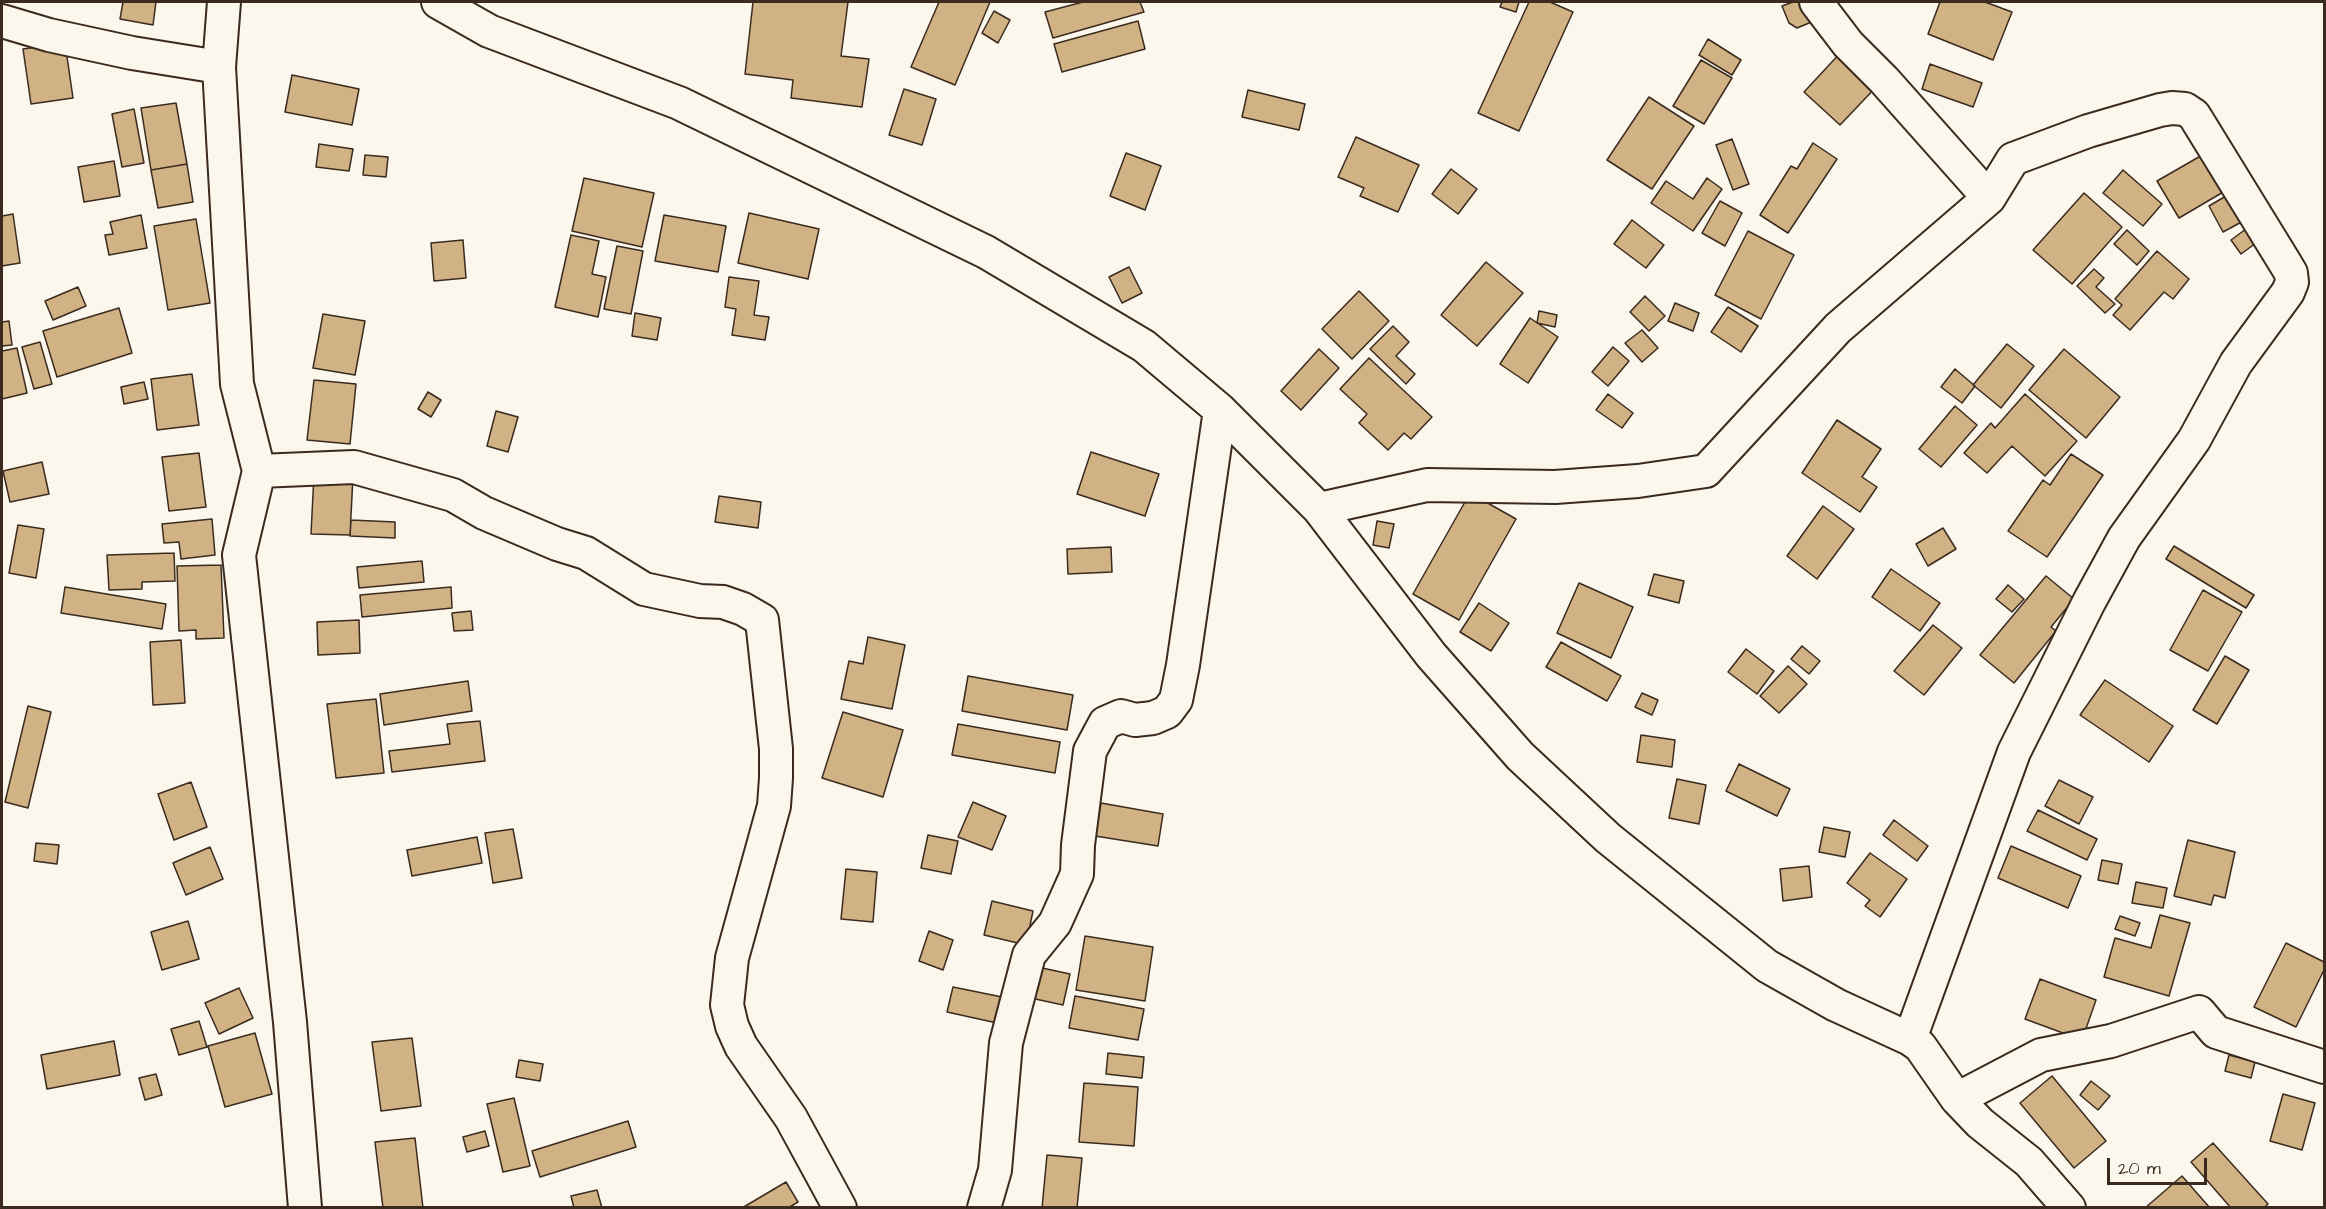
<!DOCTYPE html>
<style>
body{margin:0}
#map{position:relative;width:2326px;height:1209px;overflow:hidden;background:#fbf7ec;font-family:"Architects Daughter",sans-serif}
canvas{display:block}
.frame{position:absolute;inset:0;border:3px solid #3b2a1e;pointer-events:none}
.scale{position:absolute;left:2107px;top:1158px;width:100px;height:27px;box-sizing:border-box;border:3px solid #3b2a1e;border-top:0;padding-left:8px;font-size:18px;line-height:21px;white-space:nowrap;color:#3b2a1e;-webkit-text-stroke:4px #fbf7ec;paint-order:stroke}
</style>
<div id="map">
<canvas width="2326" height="1209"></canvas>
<div class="frame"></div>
<div class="scale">20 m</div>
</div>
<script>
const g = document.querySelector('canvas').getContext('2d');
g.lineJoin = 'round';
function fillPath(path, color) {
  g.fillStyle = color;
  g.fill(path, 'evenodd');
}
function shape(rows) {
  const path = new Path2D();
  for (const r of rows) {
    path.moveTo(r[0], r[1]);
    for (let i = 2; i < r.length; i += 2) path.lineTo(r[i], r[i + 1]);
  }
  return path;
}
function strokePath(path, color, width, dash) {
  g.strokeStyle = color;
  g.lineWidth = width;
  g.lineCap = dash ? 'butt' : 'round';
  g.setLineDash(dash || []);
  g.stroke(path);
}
const building = shape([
 [123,2,156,2,153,25,120,19,123,2],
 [753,2,848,2,841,56,869,59,862,107,791,98,793,80,745,74,753,2],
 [939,2,990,2,955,85,911,67,939,2],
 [1083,2,1140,2,1144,12,1053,38,1045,12,1083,2],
 [1502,2,1519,2,1516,12,1500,7,1502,2],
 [1529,2,1550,2,1573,12,1519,131,1478,113,1529,2],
 [1793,2,1806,2,1814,21,1797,28,1789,23,1782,6,1793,2],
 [1940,2,1985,2,2012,12,1993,60,1928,34,1940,2],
 [994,11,1010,20,998,43,982,33,994,11],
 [1138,21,1145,49,1062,72,1054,44,1138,21],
 [1708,39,1741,60,1732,75,1699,55,1708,39],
 [65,43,73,98,31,104,23,49,65,43],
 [1843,50,1879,84,1840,125,1804,92,1843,50],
 [1701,60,1732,78,1704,124,1673,106,1701,60],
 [1930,64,1982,83,1973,107,1922,89,1930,64],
 [292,75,359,89,352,125,285,112,292,75],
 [904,89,936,99,922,145,889,135,904,89],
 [1248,90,1305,104,1299,130,1242,117,1248,90],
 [1649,97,1694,126,1652,189,1607,160,1649,97],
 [176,103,187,164,151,170,141,108,176,103],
 [134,109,144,163,122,167,112,114,134,109],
 [1356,137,1419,165,1398,212,1360,196,1364,188,1338,177,1356,137],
 [1732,139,1749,184,1733,190,1716,145,1732,139],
 [1813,143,1837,159,1788,233,1760,215,1791,166,1797,169,1813,143],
 [319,144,353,149,349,171,316,167,319,144],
 [1126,153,1161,166,1145,210,1110,196,1126,153],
 [2204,154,2225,191,2179,218,2157,181,2204,154],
 [365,155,388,157,386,177,363,175,365,155],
 [114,161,120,196,84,202,78,167,114,161],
 [187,164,193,202,158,208,151,170,187,164],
 [1451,169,1477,189,1458,214,1432,194,1451,169],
 [2123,170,2162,204,2143,226,2103,193,2123,170],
 [584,178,654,193,642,247,572,231,584,178],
 [1707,178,1722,189,1693,231,1651,203,1666,181,1693,199,1707,178],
 [2084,193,2122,227,2072,284,2033,250,2084,193],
 [2231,193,2247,219,2223,232,2209,206,2231,193],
 [1720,201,1742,213,1725,246,1702,233,1720,201],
 [749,213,819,229,808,279,738,263,749,213],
 [13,214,20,263,2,266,2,216,13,214],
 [141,215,147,248,109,255,105,235,113,234,110,222,141,215],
 [664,215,726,226,718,272,655,261,664,215],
 [196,219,210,303,168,310,154,226,196,219],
 [1632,220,1664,245,1646,268,1614,244,1632,220],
 [2246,229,2256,243,2241,254,2231,240,2246,229],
 [2127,230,2149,251,2137,265,2114,244,2127,230],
 [1748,231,1794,255,1761,319,1715,295,1748,231],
 [571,235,599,241,592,274,606,277,598,317,555,307,571,235],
 [463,240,466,278,434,281,431,243,463,240],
 [617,246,643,251,631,314,604,309,617,246],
 [2157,251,2189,279,2173,299,2164,292,2130,330,2113,315,2122,305,2115,299,2157,251],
 [1486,262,1523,293,1477,346,1441,315,1486,262],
 [1129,267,1142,293,1122,303,1109,277,1129,267],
 [2094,269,2104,278,2096,287,2115,304,2105,313,2077,286,2094,269],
 [729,277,759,281,754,315,769,317,765,340,732,335,736,309,725,307,729,277],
 [78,287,86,306,53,320,45,301,78,287],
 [1359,291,1389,321,1352,359,1322,329,1359,291],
 [1645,296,1665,316,1649,331,1630,312,1645,296],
 [1675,303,1699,313,1693,331,1668,321,1675,303],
 [1728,307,1758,326,1741,352,1711,332,1728,307],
 [119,308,132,353,57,377,43,331,119,308],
 [1539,311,1557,315,1555,327,1537,323,1539,311],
 [635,313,661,318,657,340,632,336,635,313],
 [323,314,365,321,355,375,313,368,323,314],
 [1530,318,1558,337,1528,383,1500,364,1530,318],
 [9,321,12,345,2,346,2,322,9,321],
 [1393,326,1409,342,1396,356,1415,374,1406,384,1370,349,1393,326],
 [1642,330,1658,348,1642,362,1625,343,1642,330],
 [40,342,52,384,34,389,22,347,40,342],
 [2007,344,2034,366,2001,408,1973,385,2007,344],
 [1613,347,1629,361,1608,386,1592,372,1613,347],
 [17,348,27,393,2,399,2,351,17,348],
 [1319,349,1339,368,1301,410,1281,391,1319,349],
 [2064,349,2120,397,2086,438,2029,390,2064,349],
 [1369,358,1432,417,1411,439,1404,433,1388,450,1359,423,1367,414,1340,389,1369,358],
 [1955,369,1975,386,1962,403,1941,387,1955,369],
 [192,374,199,425,157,430,151,379,192,374],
 [314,380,356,384,350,444,307,440,314,380],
 [144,382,148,399,124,404,121,387,144,382],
 [428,392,441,400,431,417,418,409,428,392],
 [1608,394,1633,413,1622,428,1596,410,1608,394],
 [2025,394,2077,441,2045,476,2012,446,1987,473,1964,453,1991,423,1995,428,2025,394],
 [1955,406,1977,425,1941,467,1919,449,1955,406],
 [496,411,518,417,508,452,487,446,496,411],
 [1837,420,1881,449,1862,477,1877,487,1860,512,1802,473,1837,420],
 [1091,452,1159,474,1145,516,1077,494,1091,452],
 [199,453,206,507,169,511,162,457,199,453],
 [2071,454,2103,475,2047,557,2008,531,2043,480,2050,485,2071,454],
 [42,462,49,494,10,502,3,471,42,462],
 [314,474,353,476,350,535,311,534,314,474],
 [1470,493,1516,519,1459,620,1413,594,1470,493],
 [719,496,761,502,758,528,715,522,719,496],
 [1823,506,1854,529,1817,579,1787,556,1823,506],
 [212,519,215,555,181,559,179,542,164,543,162,524,212,519],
 [351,520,395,522,395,538,350,536,351,520],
 [1377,521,1394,524,1389,548,1373,545,1377,521],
 [18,525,44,529,36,578,9,573,18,525],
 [1943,528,1956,549,1928,566,1916,544,1943,528],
 [2174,546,2254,595,2246,608,2166,559,2174,546],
 [1111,547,1112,572,1068,574,1067,549,1111,547],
 [174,553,175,581,142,582,142,589,109,590,107,555,174,553],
 [422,561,424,582,359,588,357,567,422,561],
 [221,565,224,638,196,639,196,630,179,631,177,566,221,565],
 [1891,569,1940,603,1920,631,1872,597,1891,569],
 [1654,574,1684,581,1679,603,1648,595,1654,574],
 [2046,576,2074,599,2051,627,2056,631,2014,683,1980,655,2046,576],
 [1579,583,1633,607,1611,658,1557,633,1579,583],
 [2008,585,2024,599,2012,612,1996,599,2008,585],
 [65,587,166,604,162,629,61,613,65,587],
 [451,587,452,608,362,617,360,595,451,587],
 [2203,590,2242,612,2208,671,2170,650,2203,590],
 [1479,603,1509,623,1491,651,1460,632,1479,603],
 [471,611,473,630,454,631,452,613,471,611],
 [359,620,360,653,318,655,317,622,359,620],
 [1933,625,1962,648,1924,695,1894,671,1933,625],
 [868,637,905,645,892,709,841,699,849,661,863,664,868,637],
 [181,640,185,703,153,705,150,642,181,640],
 [1561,642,1621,676,1607,701,1546,667,1561,642],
 [1802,646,1820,661,1809,674,1791,659,1802,646],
 [1746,649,1774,671,1757,694,1728,672,1746,649],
 [2225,656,2249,670,2217,724,2193,710,2225,656],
 [1788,666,1807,684,1779,713,1760,696,1788,666],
 [968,676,1073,695,1067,730,962,711,968,676],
 [2105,680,2173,726,2149,762,2080,715,2105,680],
 [468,681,472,711,384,725,380,694,468,681],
 [1642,693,1658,700,1652,715,1635,707,1642,693],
 [376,699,384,773,336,778,327,704,376,699],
 [28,706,51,712,28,808,5,802,28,706],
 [843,712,903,730,883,797,822,778,843,712],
 [480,721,485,761,392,772,389,751,450,744,447,724,480,721],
 [958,724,1060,742,1055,773,952,755,958,724],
 [1641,735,1675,740,1672,767,1637,762,1641,735],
 [1739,764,1790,789,1777,816,1726,791,1739,764],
 [1677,779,1706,785,1699,824,1669,818,1677,779],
 [2059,780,2093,797,2079,824,2045,806,2059,780],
 [191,782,207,827,174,840,158,794,191,782],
 [973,802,1006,816,992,850,958,837,973,802],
 [1101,803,1163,814,1158,846,1095,836,1101,803],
 [2038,810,2097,839,2087,860,2027,831,2038,810],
 [1894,820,1928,846,1917,861,1883,835,1894,820],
 [1824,827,1850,832,1845,857,1819,852,1824,827],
 [513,829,522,878,493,883,485,833,513,829],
 [928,835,958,841,951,874,921,868,928,835],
 [477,837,482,863,412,876,407,850,477,837],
 [2188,840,2235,852,2225,898,2214,895,2211,905,2174,896,2188,840],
 [36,843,59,845,57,864,34,861,36,843],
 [2011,846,2081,876,2068,908,1998,878,2011,846],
 [210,847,223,879,186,895,173,863,210,847],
 [1870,853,1907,879,1880,917,1865,906,1870,900,1847,883,1870,853],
 [2102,860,2122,864,2118,884,2098,880,2102,860],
 [1809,866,1812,897,1783,901,1780,869,1809,866],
 [846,869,877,872,873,922,841,919,846,869],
 [2136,882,2167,888,2163,908,2132,903,2136,882],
 [992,901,1033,911,1026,945,984,935,992,901],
 [2160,915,2190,923,2169,996,2104,977,2115,938,2151,948,2160,915],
 [2120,916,2140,923,2135,936,2115,929,2120,916],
 [188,921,199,959,162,970,151,932,188,921],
 [929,931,953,940,943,970,919,961,929,931],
 [1085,936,1153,947,1145,1001,1076,990,1085,936],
 [2286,943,2324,962,2324,970,2296,1027,2254,1007,2286,943],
 [1033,966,1070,974,1063,1005,1026,997,1033,966],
 [2040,979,2096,1000,2082,1040,2025,1019,2040,979],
 [953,987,1012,999,1006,1025,947,1012,953,987],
 [239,988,253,1018,219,1034,205,1003,239,988],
 [1075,996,1144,1009,1138,1040,1069,1028,1075,996],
 [199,1021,207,1047,179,1055,171,1029,199,1021],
 [255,1033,272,1094,225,1107,208,1046,255,1033],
 [412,1038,421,1106,381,1111,372,1042,412,1038],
 [114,1041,120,1075,47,1089,41,1055,114,1041],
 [1108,1053,1144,1057,1142,1078,1106,1074,1108,1053],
 [2229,1055,2255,1062,2251,1078,2225,1071,2229,1055],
 [519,1060,543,1064,540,1081,516,1077,519,1060],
 [156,1074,162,1095,145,1100,139,1078,156,1074],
 [2052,1076,2106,1141,2074,1168,2020,1103,2052,1076],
 [2091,1081,2110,1096,2098,1110,2080,1095,2091,1081],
 [1084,1083,1138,1087,1134,1146,1079,1142,1084,1083],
 [2283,1094,2315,1103,2302,1150,2270,1141,2283,1094],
 [514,1098,530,1166,503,1172,487,1104,514,1098],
 [628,1121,636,1147,540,1177,532,1151,628,1121],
 [485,1131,489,1146,467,1152,463,1137,485,1131],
 [415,1138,423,1208,383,1208,375,1142,415,1138],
 [2213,1143,2268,1204,2264,1208,2231,1208,2191,1162,2213,1143],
 [1047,1155,1082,1158,1077,1208,1042,1208,1047,1155],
 [2182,1176,2210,1208,2145,1208,2182,1176],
 [786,1182,798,1202,788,1208,742,1208,786,1182],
 [597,1190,602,1208,574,1208,571,1196,597,1190]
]);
fillPath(building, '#d0b284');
strokePath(building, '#3b2a1e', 1.5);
const minor = shape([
 [224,2,219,67,237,384,259,471,239,555,290,1022,305,1208],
 [438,2,489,31,679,103,986,252,1144,346,1220,410,1319,509,1431,655,1520,756,1608,838,1767,966,1836,1005,1910,1039,1920,1046,1957,1099,1980,1123,2029,1162,2069,1208],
 [1816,2,1848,44,1884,80,1989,198],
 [2,21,49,35,132,53,219,67],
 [259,471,354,467,453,495,484,513,557,544,586,553,644,589,700,601,723,602,743,609,762,620,776,749,776,778,774,806,732,958,727,1005,732,1026,741,1046,791,1118,840,1208],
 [1319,509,1427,485,1555,487,1638,481,1706,471,1838,328,1989,198,2013,159,2088,131,2160,110,2172,108,2185,109,2194,115,2285,263,2291,273,2292,282,2288,292,2236,363,2194,440,2124,538,2089,602,2014,752,1910,1039],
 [1957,1099,2041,1055,2111,1041,2199,1012,2216,1032,2324,1067],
 [984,1208,995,1170,1006,1043,1029,955,1055,923,1077,874,1078,845,1090,751,1105,723,1121,716,1135,720,1153,718,1167,712,1176,700,1183,665,1220,410]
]);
strokePath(minor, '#3b2a1e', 36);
strokePath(minor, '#fbf7ec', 32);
</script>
